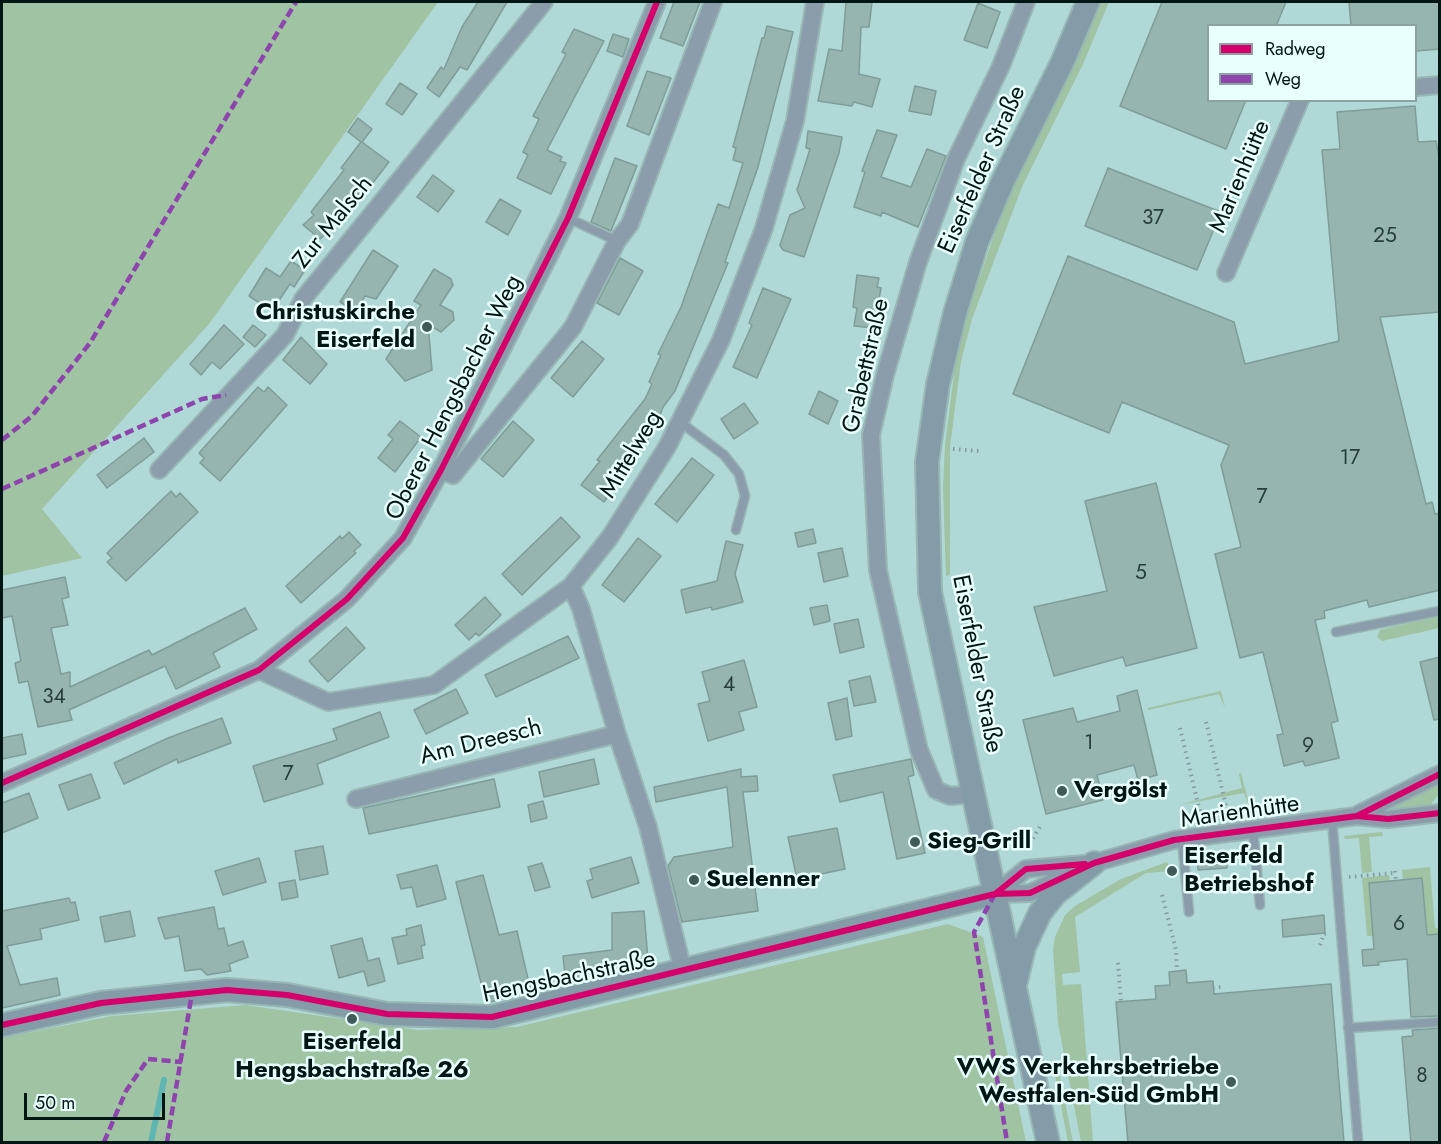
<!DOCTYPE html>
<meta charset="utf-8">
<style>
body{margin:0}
#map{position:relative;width:1441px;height:1144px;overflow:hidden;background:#afd8d6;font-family:Jost,sans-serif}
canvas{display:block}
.frame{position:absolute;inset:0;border:3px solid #011615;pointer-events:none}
.legend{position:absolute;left:1207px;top:24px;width:210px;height:78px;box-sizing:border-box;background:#e9fffd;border:2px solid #8ca2a0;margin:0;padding:8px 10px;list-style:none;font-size:18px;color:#011615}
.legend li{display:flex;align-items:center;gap:12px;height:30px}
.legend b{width:30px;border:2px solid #8ca2a0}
.scale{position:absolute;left:24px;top:1093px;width:141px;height:27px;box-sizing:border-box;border:3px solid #011615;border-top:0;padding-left:8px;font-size:18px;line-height:21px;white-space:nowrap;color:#011615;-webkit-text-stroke:4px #e9fffd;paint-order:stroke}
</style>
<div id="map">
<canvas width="1441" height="1144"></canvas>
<div class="frame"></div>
<ul class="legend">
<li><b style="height:8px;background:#d6006c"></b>Radweg</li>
<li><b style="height:8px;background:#8e44ad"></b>Weg</li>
</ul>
<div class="scale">50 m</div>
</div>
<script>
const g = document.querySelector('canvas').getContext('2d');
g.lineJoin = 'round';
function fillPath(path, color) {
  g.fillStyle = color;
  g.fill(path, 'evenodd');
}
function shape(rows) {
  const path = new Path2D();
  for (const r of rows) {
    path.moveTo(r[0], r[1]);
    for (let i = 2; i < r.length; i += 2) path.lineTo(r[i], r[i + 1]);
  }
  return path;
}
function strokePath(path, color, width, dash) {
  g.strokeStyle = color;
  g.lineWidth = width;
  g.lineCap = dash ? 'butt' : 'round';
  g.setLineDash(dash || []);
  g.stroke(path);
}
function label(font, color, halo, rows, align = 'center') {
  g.font = font + ' Jost,sans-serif';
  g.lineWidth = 5;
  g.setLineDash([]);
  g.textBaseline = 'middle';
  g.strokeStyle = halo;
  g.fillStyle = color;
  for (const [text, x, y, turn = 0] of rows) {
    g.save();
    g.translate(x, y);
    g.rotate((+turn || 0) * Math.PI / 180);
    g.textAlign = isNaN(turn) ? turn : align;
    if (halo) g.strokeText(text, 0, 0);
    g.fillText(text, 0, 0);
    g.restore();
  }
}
fillPath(shape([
 [2,2,438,2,209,324,42,509,82,558,2,576],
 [1101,2,1109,2,1083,64,1022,187,972,319,961,361,950,447,950,575,946,576,943,488,945,445,956,358,968,312,1003,209,1072,67],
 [1439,616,1439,628,1382,641,1377,637,1380,630],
 [1221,691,1225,708,1219,694,1148,710,1148,708],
 [1241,773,1250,808,1244,793,1179,805,1242,788,1239,774],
 [1439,781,1439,794,1428,808,1385,811],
 [1382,832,1383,836,1369,837,1372,872,1362,873,1359,838,1345,839,1344,836],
 [1167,862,1172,871,1146,873,1075,917,1080,972,1062,974,1063,985,1081,984,1093,1142,1081,1142,1058,1023,1053,949,1055,937,1065,915,1075,906,1121,879],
 [1430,867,1435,928,1439,928,1439,934,1422,935,1427,931,1422,879,1403,880,1402,870],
 [1389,875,1390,881,1369,883,1373,936,1367,936,1362,878],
 [948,924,983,937,1026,1142,2,1142,2,1038,112,1016,245,1005,418,1030,517,1027],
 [1052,1060,1057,1062,1073,1142,1068,1142]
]), '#9fc3a3');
strokePath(shape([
 [151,1142,164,1080]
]), '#5eb5b2', 6);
const building = shape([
 [478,2,507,2,467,70,460,67,439,97,427,88,441,67,444,69,462,27,478,2],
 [674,2,700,2,683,46,660,38,674,2],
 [846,2,872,2,869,27,861,27,859,74,880,79,872,107,854,102,852,106,818,101,829,49,842,51,846,2],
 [1162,2,1286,2,1276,26,1209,26,1209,100,1246,100,1226,149,1120,106,1162,2],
 [1349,2,1440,2,1440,49,1416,51,1416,26,1351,26,1349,2],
 [978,3,1000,12,987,48,964,40,978,3],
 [767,26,793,32,758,167,725,262,728,263,675,391,663,407,657,423,649,434,651,435,604,502,581,485,600,461,597,460,645,399,652,384,649,382,661,355,658,354,681,307,718,204,729,208,743,163,733,160,736,148,733,147,762,38,764,38,767,26],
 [574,29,604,41,547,150,562,157,560,161,566,163,551,194,517,178,528,155,523,152,539,119,533,116,566,54,562,52,574,29],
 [613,34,629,39,623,57,607,51,613,34],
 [647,71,671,78,649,135,627,126,647,71],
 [400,83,417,94,402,115,386,104,400,83],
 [915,86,936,91,931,115,909,111,915,86],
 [1415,106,1418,142,1436,141,1440,162,1440,312,1380,317,1426,504,1432,502,1435,514,1440,513,1440,590,1369,607,1367,600,1324,611,1325,618,1315,620,1338,721,1331,723,1339,758,1305,766,1303,761,1284,766,1277,735,1283,734,1263,652,1240,658,1215,554,1241,547,1221,465,1229,445,1122,402,1109,433,1013,394,1068,256,1234,322,1245,364,1339,341,1322,150,1340,149,1337,112,1415,106],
 [358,118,372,129,362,142,389,162,368,189,365,187,334,226,320,239,303,225,314,215,311,212,344,170,341,168,361,142,348,132,358,118],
 [877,130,897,135,881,177,911,187,927,149,946,156,918,227,882,212,881,216,854,207,865,172,862,171,877,130],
 [808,131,842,137,839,153,804,257,783,250,780,245,790,215,805,208,797,190,810,149,806,148,808,131],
 [615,158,637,166,611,231,591,222,615,158],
 [1108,168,1221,212,1197,270,1085,226,1108,168],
 [433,175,454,191,438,212,417,197,433,175],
 [500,199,521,211,508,235,486,222,500,199],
 [373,250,398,266,376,299,365,296,356,312,340,302,373,250],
 [620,258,643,271,619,315,597,303,620,258],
 [291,261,305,270,294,287,290,284,272,311,249,296,266,268,280,277,291,261],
 [434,269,451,279,453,285,440,305,453,312,454,320,441,332,428,324,432,370,405,381,386,359,421,305,414,301,434,269],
 [857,275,879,278,877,287,881,288,874,328,854,326,857,308,853,307,857,275],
 [763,288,791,299,757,378,733,367,752,325,749,323,763,288],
 [224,325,244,344,220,369,212,362,201,375,190,364,224,325],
 [253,325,266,335,255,347,243,337,253,325],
 [301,337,327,364,310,384,283,360,301,337],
 [582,341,604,359,573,397,551,378,582,341],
 [258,387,264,392,268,387,287,405,220,481,200,463,204,458,199,453,258,387],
 [819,391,838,401,828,424,809,414,819,391],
 [744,403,758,423,734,439,721,419,744,403],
 [400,421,421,437,395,472,378,458,393,439,388,435,400,421],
 [513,421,534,440,503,477,481,459,513,421],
 [144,438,154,452,107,488,97,475,144,438],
 [692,458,714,475,677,522,655,504,692,458],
 [1156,483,1197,648,1126,666,1123,657,1054,676,1034,607,1107,591,1085,501,1156,483],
 [171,491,176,497,180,493,198,512,126,581,107,562,112,558,107,553,171,491],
 [561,517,580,537,522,595,502,574,561,517],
 [813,529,816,543,798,547,795,533,813,529],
 [349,532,361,545,354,551,356,553,301,603,286,586,340,536,342,539,349,532],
 [638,538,661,556,624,602,602,585,638,538],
 [726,541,743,545,735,574,743,602,712,610,711,607,686,613,681,590,717,581,726,541],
 [842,548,848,576,824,582,818,553,842,548],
 [65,577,69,597,62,599,68,625,51,628,61,674,70,672,70,687,149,650,152,655,245,608,257,629,213,653,220,667,176,689,165,666,69,710,72,720,38,727,28,681,19,683,15,663,21,661,12,616,2,618,2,590,65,577],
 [485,597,501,615,479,636,476,633,469,640,455,625,485,597],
 [827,605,830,621,814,625,810,608,827,605],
 [858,619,864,647,840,653,834,624,858,619],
 [346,627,365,648,328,682,309,661,346,627],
 [568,636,579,658,496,697,485,675,568,636],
 [1440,657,1440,719,1434,720,1420,662,1440,657],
 [744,660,757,707,739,712,744,730,708,741,698,704,710,701,702,672,744,660],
 [870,676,876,702,854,706,849,681,870,676],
 [456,689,468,713,426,734,414,710,456,689],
 [1137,690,1157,775,1138,780,1134,765,1097,775,1103,800,1046,814,1023,720,1073,708,1077,722,1120,711,1117,696,1137,690],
 [847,698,852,736,836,740,828,703,847,698],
 [380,712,389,737,317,764,323,784,264,802,253,766,337,740,333,729,380,712],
 [222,718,231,743,178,763,177,759,124,784,114,763,168,738,222,718],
 [22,734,26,754,2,759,2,738,22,734],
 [594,759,599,784,544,797,539,772,594,759],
 [911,759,914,775,908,777,925,853,897,859,883,792,840,802,833,775,911,759],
 [741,769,741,777,757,776,758,791,743,792,758,911,682,922,668,866,674,857,733,847,727,787,656,802,654,787,741,769],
 [91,774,100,798,68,810,59,785,91,774],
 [494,779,500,807,369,834,363,808,494,779],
 [29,793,38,818,2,833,2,803,29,793],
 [543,801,547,818,531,822,528,805,543,801],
 [837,828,845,869,797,879,788,837,837,828],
 [323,846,328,874,300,880,295,851,323,846],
 [1226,853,1227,868,1198,870,1197,855,1226,853],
 [631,857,639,883,592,898,587,881,593,879,590,869,631,857],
 [259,858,266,882,223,895,215,871,259,858],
 [542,863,550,887,535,891,528,867,542,863],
 [437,865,446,899,417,907,412,887,401,889,397,875,437,865],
 [483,875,499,935,517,931,531,992,486,1003,456,882,483,875],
 [1422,878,1427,935,1440,934,1440,1016,1411,1017,1407,959,1378,962,1379,965,1363,966,1362,950,1374,949,1369,883,1422,878],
 [295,880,298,897,282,900,279,883,295,880],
 [69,898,71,903,75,902,79,920,40,929,42,939,7,946,20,985,57,978,60,995,2,1008,2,911,69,898],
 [214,907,218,929,224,928,228,946,243,941,248,957,229,964,231,971,207,975,201,969,185,971,179,936,165,939,158,918,214,907],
 [130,911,135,936,105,942,100,917,130,911],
 [644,911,648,960,633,961,603,973,593,974,593,978,571,984,570,974,565,975,563,956,612,950,612,913,644,911],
 [1324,915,1325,933,1283,937,1282,920,1324,915],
 [421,925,425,945,421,946,423,958,398,964,392,938,407,935,406,929,421,925],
 [362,938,368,961,379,958,385,981,368,986,364,971,339,978,331,946,362,938],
 [1186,970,1187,983,1213,981,1214,994,1331,984,1344,1143,1128,1143,1116,1002,1156,999,1155,986,1170,985,1169,972,1186,970],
 [1440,1028,1440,1143,1411,1143,1402,1037,1413,1036,1412,1030,1440,1028]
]);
fillPath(building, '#96b5b1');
strokePath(building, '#7e9d98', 1.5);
const lane = shape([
 [568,218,617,241],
 [680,422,724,455,739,474,745,496,736,530],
 [1336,632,1440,611],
 [1332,819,1358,1142],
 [1253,830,1260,905],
 [1182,839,1189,912],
 [1348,1028,1440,1022]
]);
const street = shape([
 [1416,87,1440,85],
 [1226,273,1300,100],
 [159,470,285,335,303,299,544,2],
 [441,470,453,475,573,327,617,241,630,224,713,2],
 [571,586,581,609,617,734,648,827,683,971],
 [259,670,328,702,434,685,571,586,610,537,667,447,721,340,764,228,795,121,815,2],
 [2,783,259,670,347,599,403,538,441,470,568,218,657,2],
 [974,794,950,796,936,790,919,750,878,570,871,435,885,375,918,262,956,159,1001,66,1026,2],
 [356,799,617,734],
 [1357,815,1440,774],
 [995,894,1030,893,1094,863,1174,840,1357,816,1388,819,1440,813],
 [995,894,1026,869,1084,864]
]);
const secondary = shape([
 [1016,981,1024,947,1040,913,1056,893,1094,863],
 [2,1025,101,1003,227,990,287,995,387,1014,492,1017,995,894],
 [1048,1142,930,592,927,462,938,384,955,313,977,242,1003,181,1062,63,1088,2]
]);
strokePath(lane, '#97b6b4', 11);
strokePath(street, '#97b6b4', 20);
strokePath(secondary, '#97b6b4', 26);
strokePath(shape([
 [953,449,980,451],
 [1206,722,1229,818],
 [1180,728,1202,821],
 [1027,849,1042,823],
 [1395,871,1396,881],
 [1349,877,1395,873],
 [1162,895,1176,950,1177,971],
 [1320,945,1324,934,1329,933],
 [1118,963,1121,1002],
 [1213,988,1221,987]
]), '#849ba1', 4, [1.5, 4.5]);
strokePath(lane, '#8b9daa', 8);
strokePath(street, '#8b9daa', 16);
strokePath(secondary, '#839ca8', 22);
strokePath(shape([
 [2,440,32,416,90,343,296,2],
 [2,489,202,399,226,395],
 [995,894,974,932,1007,1142],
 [104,1142,126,1091,148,1059,182,1062],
 [167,1142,192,993]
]), '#8e44ad', 4.5, [9, 4.5]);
strokePath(shape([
 [2,783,259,670,347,599,403,538,441,470,568,218,657,2],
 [1357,816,1440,774],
 [995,894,1026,869,1085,864],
 [2,1025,101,1003,227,990,287,995,387,1014,492,1017,995,894,1030,893,1094,863,1174,840,1357,816,1388,819,1440,813]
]), '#d6006c', 6);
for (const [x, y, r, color] of [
 [427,327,6,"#3e5a59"],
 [1062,791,6,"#3e5a59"],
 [915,842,6,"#3e5a59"],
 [1172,871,6,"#3e5a59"],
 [694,880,6,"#3e5a59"],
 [352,1019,6,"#3e5a59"],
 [1231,1082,6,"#3e5a59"]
]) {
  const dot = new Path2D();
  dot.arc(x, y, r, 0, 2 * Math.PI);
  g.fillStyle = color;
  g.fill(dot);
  strokePath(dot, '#e9fffd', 2);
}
label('21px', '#263e3c', null, [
 ["37",1153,219],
 ["25",1385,237],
 ["17",1350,459],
 ["7",1262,498],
 ["5",1141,574],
 ["4",729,686],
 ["34",54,698],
 ["1",1089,744],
 ["9",1308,747],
 ["7",288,775],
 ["6",1399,925],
 ["8",1422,1077]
]);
label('24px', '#011615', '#e9fffd', [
 ["Eiserfelder Straße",983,170,-66],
 ["Marienhütte",1241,177,-67],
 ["Zur Malsch",334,223,-51],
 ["Grabettstraße",867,366,-77],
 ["Oberer Hengsbacher Weg",455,398,-63],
 ["Mittelweg",632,455,-59],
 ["Eiserfelder Straße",976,664,79],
 ["Am Dreesch",481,743,-14],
 ["Marienhütte",1240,813,-8],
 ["Hengsbachstraße",569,978,-12]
]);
label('bold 24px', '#011615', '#e9fffd', [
 ["Christuskirche",415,313,"right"],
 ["Eiserfeld",415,341,"right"],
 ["Vergölst",1074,791],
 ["Sieg-Grill",927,842],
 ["Eiserfeld",1184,857],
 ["Betriebshof",1184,885],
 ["Suelenner",706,880],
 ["Eiserfeld",352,1043,"center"],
 ["Hengsbachstraße 26",352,1071,"center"],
 ["VWS Verkehrsbetriebe",1219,1068,"right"],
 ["Westfalen-Süd GmbH",1219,1096,"right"]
], 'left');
</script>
